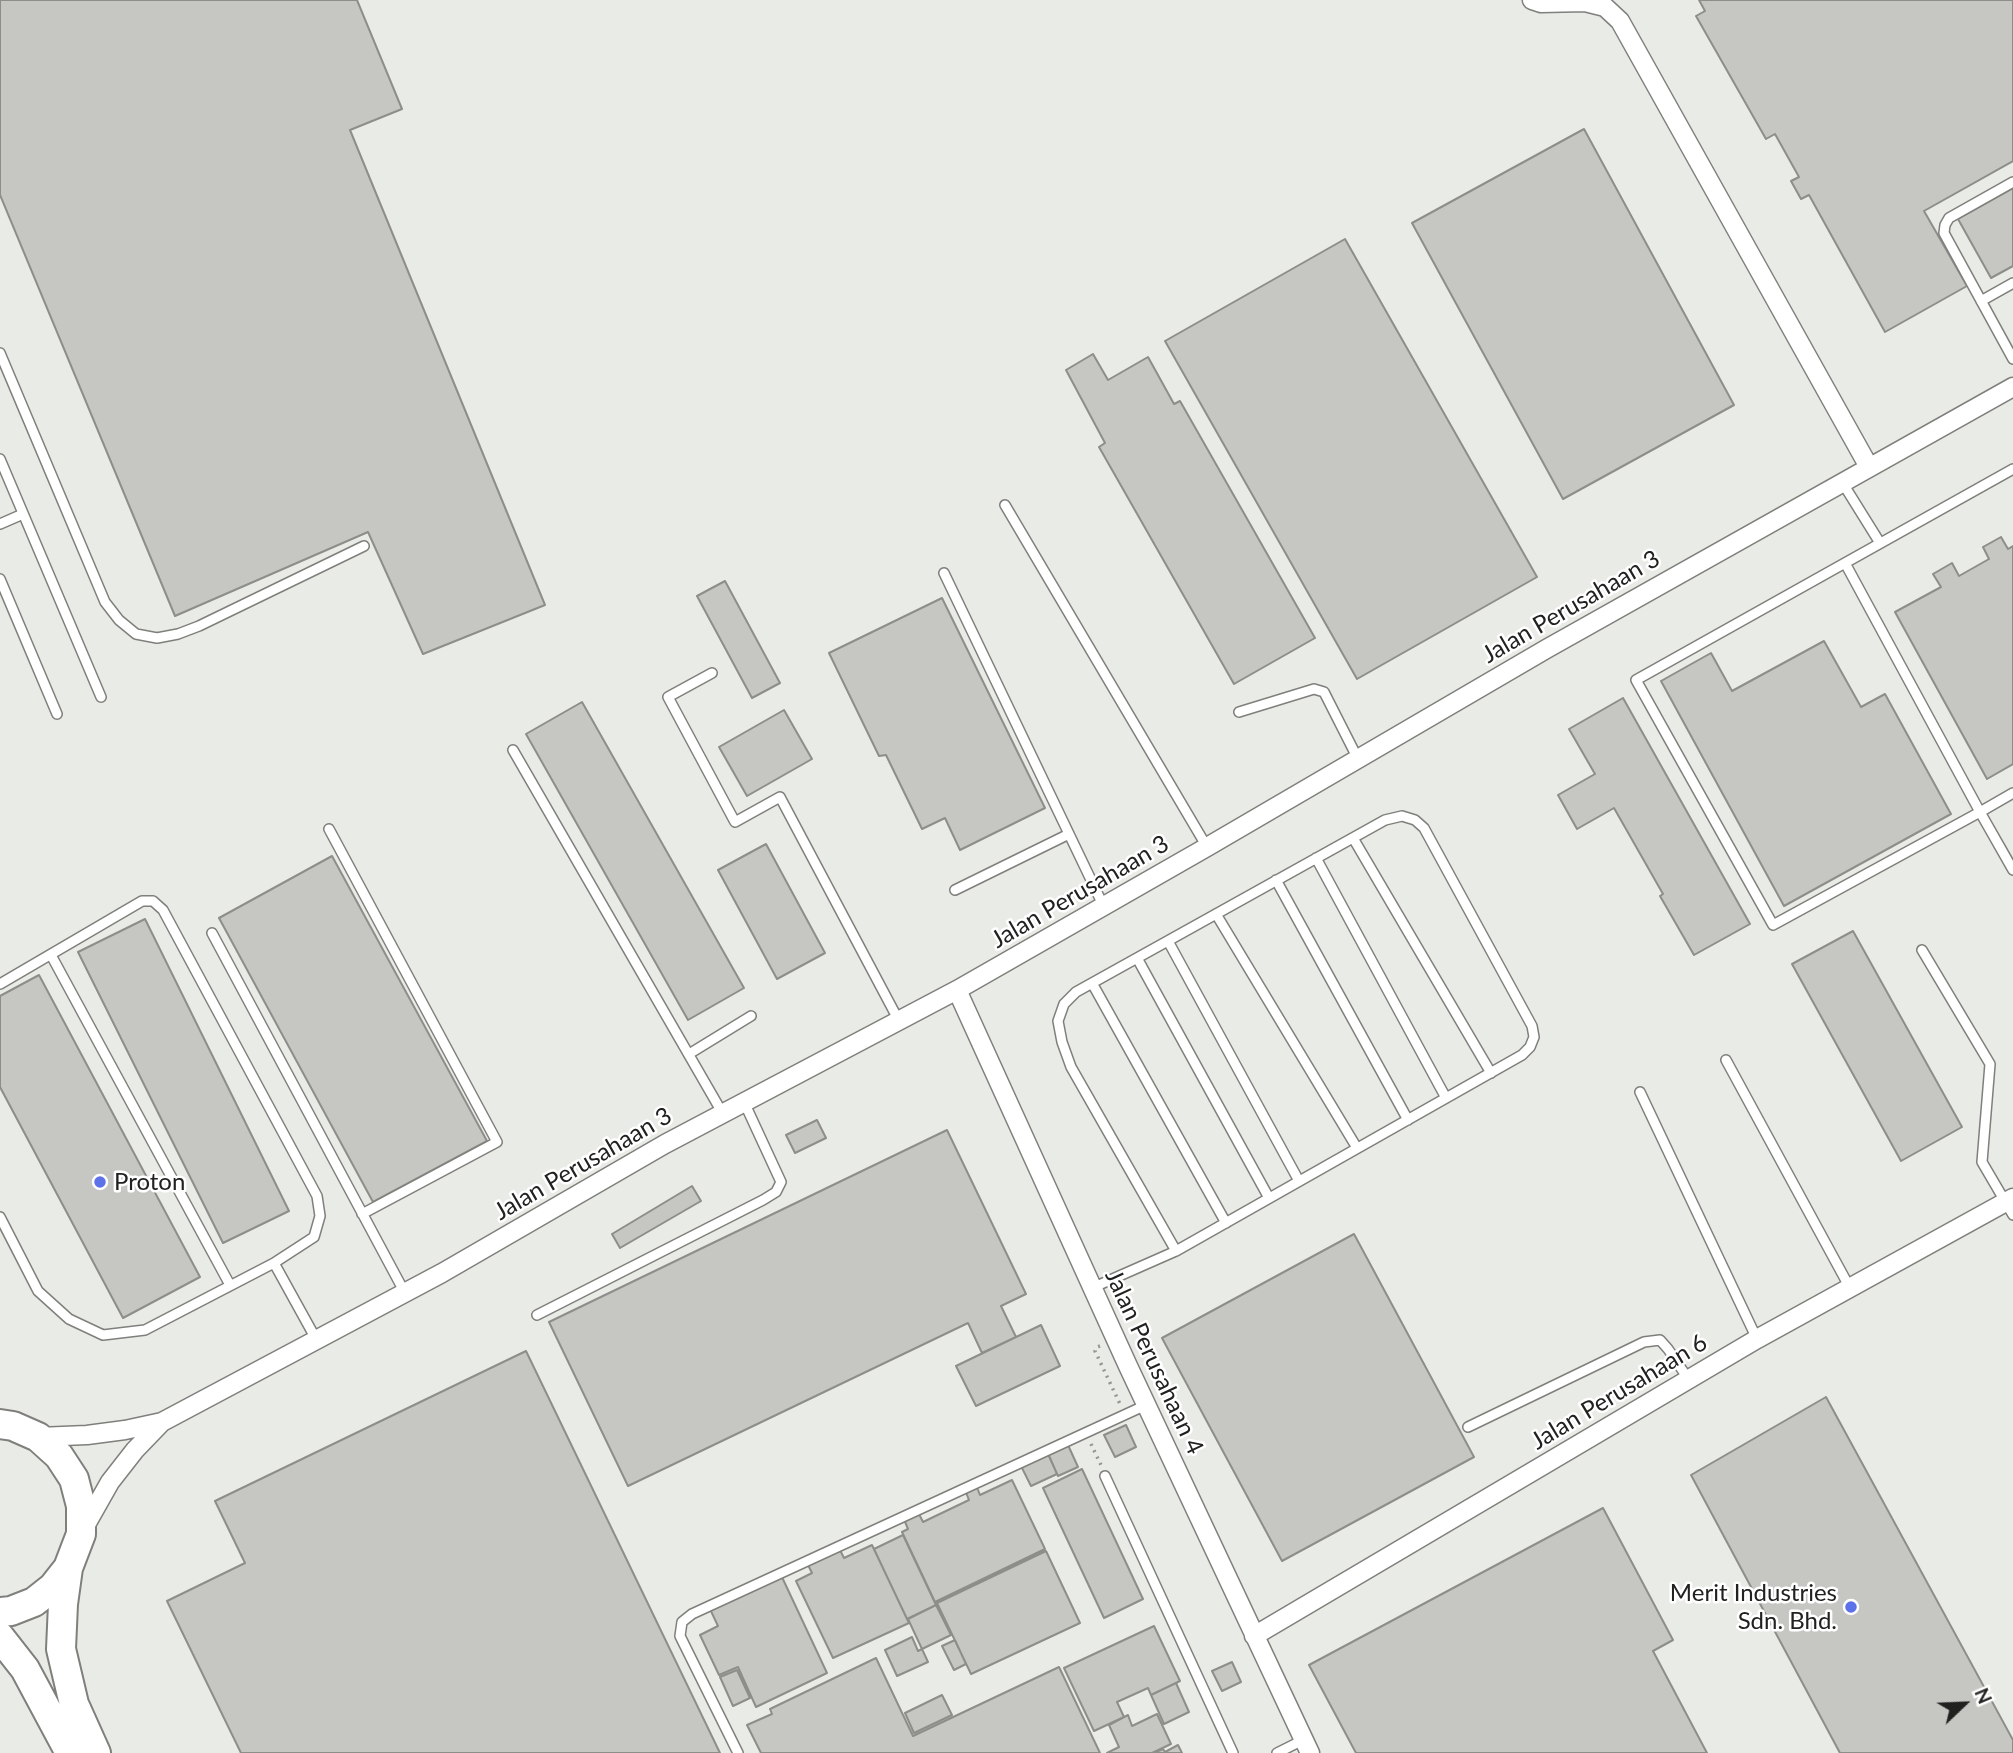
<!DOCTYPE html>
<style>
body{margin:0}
#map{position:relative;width:2013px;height:1753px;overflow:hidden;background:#e9ebe6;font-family:Lato,sans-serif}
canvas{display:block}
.north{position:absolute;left:1929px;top:1669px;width:70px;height:70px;-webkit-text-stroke:5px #fff;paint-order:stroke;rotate:67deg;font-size:19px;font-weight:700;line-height:28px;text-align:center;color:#212120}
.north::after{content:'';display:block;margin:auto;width:24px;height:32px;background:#212120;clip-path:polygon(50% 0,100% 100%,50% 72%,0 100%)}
</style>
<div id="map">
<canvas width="2013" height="1753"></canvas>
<div class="north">N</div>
</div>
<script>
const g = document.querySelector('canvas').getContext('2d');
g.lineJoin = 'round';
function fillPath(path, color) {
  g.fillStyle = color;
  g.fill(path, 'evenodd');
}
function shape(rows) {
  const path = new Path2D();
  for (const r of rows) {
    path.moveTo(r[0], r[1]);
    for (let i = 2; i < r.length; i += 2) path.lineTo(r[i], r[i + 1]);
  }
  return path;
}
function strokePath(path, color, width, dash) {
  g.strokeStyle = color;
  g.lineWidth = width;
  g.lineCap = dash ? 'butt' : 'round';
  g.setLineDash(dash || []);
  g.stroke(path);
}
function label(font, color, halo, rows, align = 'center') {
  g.font = font + ' Lato,sans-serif';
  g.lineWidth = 5;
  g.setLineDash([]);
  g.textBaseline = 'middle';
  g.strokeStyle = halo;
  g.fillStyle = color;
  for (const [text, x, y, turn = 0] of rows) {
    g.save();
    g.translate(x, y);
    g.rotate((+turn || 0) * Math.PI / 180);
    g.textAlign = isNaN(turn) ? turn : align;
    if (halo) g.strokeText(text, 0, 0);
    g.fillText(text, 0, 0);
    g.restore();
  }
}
const building = shape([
 [0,0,357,0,402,109,350,130,545,605,423,654,368,532,175,616,0,195,0,0],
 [1699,0,2013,0,2013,161,1924,211,1967,286,1885,332,1809,195,1801,199,1791,181,1799,177,1775,134,1766,139,1696,16,1705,11,1699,0],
 [1584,129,1734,405,1563,499,1412,223,1584,129],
 [2013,188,2013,266,1991,278,1958,219,2013,188],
 [1345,239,1537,577,1357,679,1165,341,1345,239],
 [1093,354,1108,380,1148,357,1174,404,1180,401,1315,638,1234,684,1099,447,1105,443,1066,370,1093,354],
 [2001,537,2008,549,2013,546,2013,764,1987,779,1895,612,1941,587,1933,574,1952,563,1959,576,1989,559,1983,547,2001,537],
 [725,581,780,683,752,698,697,596,725,581],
 [942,598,1045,808,960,850,945,818,922,829,886,755,879,756,829,653,942,598],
 [1824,641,1861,707,1885,694,1951,814,1784,906,1661,681,1711,653,1732,691,1824,641],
 [1623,698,1750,924,1694,955,1660,896,1663,894,1614,808,1577,829,1558,795,1595,774,1569,729,1623,698],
 [582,702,744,988,688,1020,526,734,582,702],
 [784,710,812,759,747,796,719,747,784,710],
 [766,844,825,953,777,979,718,870,766,844],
 [332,856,487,1141,373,1202,219,918,332,856],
 [145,919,289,1211,223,1243,78,952,145,919],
 [1853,931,1962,1127,1901,1161,1792,964,1853,931],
 [39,975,200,1277,123,1318,0,1087,0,996,39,975],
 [817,1120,826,1138,795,1153,786,1135,817,1120],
 [947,1130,1026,1294,1001,1306,1016,1337,982,1353,968,1323,628,1486,549,1322,947,1130],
 [692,1186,701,1201,620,1248,612,1234,692,1186],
 [1354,1234,1474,1457,1282,1561,1162,1338,1354,1234],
 [1041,1325,1060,1366,976,1406,956,1366,1041,1325],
 [526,1351,720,1753,241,1753,167,1601,245,1563,215,1501,526,1351],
 [1826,1397,2013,1740,2013,1753,1840,1753,1691,1475,1826,1397],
 [1126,1425,1136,1447,1115,1457,1104,1435,1126,1425],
 [1068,1445,1078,1467,1058,1476,1048,1454,1068,1445],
 [1047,1451,1057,1474,1031,1486,1020,1464,1047,1451],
 [1082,1469,1143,1599,1104,1618,1043,1488,1082,1469],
 [1012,1480,1045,1549,935,1602,902,1532,908,1529,903,1517,917,1510,923,1522,969,1500,965,1490,976,1485,980,1495,1012,1480],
 [1603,1508,1673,1640,1653,1651,1707,1753,1356,1753,1309,1665,1603,1508],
 [903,1535,936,1605,907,1619,874,1549,903,1535],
 [872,1545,909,1623,833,1658,796,1581,812,1573,807,1563,839,1548,844,1558,872,1545],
 [1046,1551,1080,1623,971,1674,937,1603,1046,1551],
 [781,1575,827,1673,756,1707,738,1667,719,1675,700,1635,718,1626,710,1609,781,1575],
 [936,1605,951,1635,922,1649,908,1619,936,1605],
 [1154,1626,1180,1681,1151,1695,1148,1688,1117,1702,1124,1717,1094,1731,1064,1668,1154,1626],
 [912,1637,918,1651,922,1649,928,1662,897,1676,885,1650,912,1637],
 [955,1640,966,1664,954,1670,942,1646,955,1640],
 [876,1658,913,1736,1059,1667,1100,1753,761,1753,747,1725,772,1714,770,1709,876,1658],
 [1232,1662,1241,1682,1222,1691,1212,1671,1232,1662],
 [737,1670,750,1698,733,1706,720,1677,737,1670],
 [1176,1683,1189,1712,1164,1724,1151,1695,1176,1683],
 [942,1695,952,1715,914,1733,905,1713,942,1695],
 [1157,1714,1171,1744,1152,1753,1107,1753,1119,1747,1109,1725,1128,1715,1132,1726,1157,1714],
 [1178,1745,1182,1753,1154,1753,1163,1749,1165,1752,1178,1745]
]);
fillPath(building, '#c6c7c3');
strokePath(building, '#8d8e8a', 2);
const lane = shape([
 [2013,182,1949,218,1945,225,1944,233,2013,359],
 [1981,301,2013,283],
 [0,353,105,602,119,620,136,634,157,638,178,634,199,626,364,546],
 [0,459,101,697],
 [1842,482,1880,543],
 [1005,505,1207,847],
 [0,524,23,514],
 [1845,563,2013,469],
 [944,573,1104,907],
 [0,579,57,714],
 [712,673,668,697,735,822,780,797,899,1021],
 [1239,712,1314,689,1324,692,1358,759],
 [513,750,723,1114],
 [2013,793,1980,812,1773,925,1636,680,1845,563,1980,812,2013,870],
 [329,829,497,1142,362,1214],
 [1353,838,1491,1073],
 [1316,858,1446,1098],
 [1276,880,1408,1120],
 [955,890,1069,834],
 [1216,914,1357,1148],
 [212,933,405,1293],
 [1168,941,1299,1181],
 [1922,950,1990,1064,1982,1162,2013,1215],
 [51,955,230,1285],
 [1137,958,1269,1198],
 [1092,983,1226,1223],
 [0,984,142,901,153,901,163,910,317,1196,320,1216,314,1237,274,1263],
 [689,1054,751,1016],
 [1726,1060,1850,1288],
 [1640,1092,1757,1339],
 [0,1217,38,1291,69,1319,103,1335,145,1330,274,1263,316,1339],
 [1092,1288,1176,1251,1522,1055,1530,1047,1534,1037,1532,1026,1424,828,1415,820,1402,816,1385,820,1076,992,1064,1004,1058,1021,1062,1042,1071,1067,1176,1251],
 [537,1315,763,1200,776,1192,781,1182,744,1102],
 [1468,1427,1644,1342,1660,1340,1668,1349,1689,1380],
 [1105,1476,1233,1753],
 [738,1753,680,1636,682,1622,692,1614,1146,1405],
 [1277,1753,1303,1740]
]);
const street = shape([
 [1532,0,1541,3,1585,2,1605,7,1620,21,1869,467],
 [957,990,1128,1366,1310,1753],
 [38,1437,87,1435,125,1430,162,1422,442,1273,665,1144,957,990,1207,847,1548,648,2013,387],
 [84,1528,110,1482,135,1450,162,1422],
 [1254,1636,1757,1339,2013,1198]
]);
const primary = shape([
 [0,1424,13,1426,38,1437,59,1456,74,1479,81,1506,81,1534,68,1568,53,1587,34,1602,11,1611,0,1612],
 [68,1568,63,1604,61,1649,74,1704,96,1753],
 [0,1637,25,1669,70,1753]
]);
strokePath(lane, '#7f807c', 12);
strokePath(street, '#7f807c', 21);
strokePath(primary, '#7f807c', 32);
strokePath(shape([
 [1117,1290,1128,1315],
 [1100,1346,1097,1347,1095,1351,1120,1404],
 [1091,1444,1101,1465]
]), '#949692', 3.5, [2, 5]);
strokePath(lane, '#fff', 9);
strokePath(street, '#fff', 18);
strokePath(primary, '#fff', 28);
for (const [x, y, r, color] of [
 [100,1182,7,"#5d71e9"],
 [1851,1607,7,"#5d71e9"]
]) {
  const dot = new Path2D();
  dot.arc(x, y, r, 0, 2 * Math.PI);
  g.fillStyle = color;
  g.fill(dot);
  strokePath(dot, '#fff', 2.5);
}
label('24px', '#212120', '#fff', [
 ["Jalan Perusahaan 3",1571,607,-30],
 ["Jalan Perusahaan 3",1080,892,-30],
 ["Jalan Perusahaan 3",583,1164,-30],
 ["Jalan Perusahaan 4",1154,1362,65],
 ["Jalan Perusahaan 6",1619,1392,-31]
]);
label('24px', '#212120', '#fff', [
 ["Proton",114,1182],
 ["Merit Industries",1837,1593,"right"],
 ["Sdn. Bhd.",1837,1621,"right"]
], 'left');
</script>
